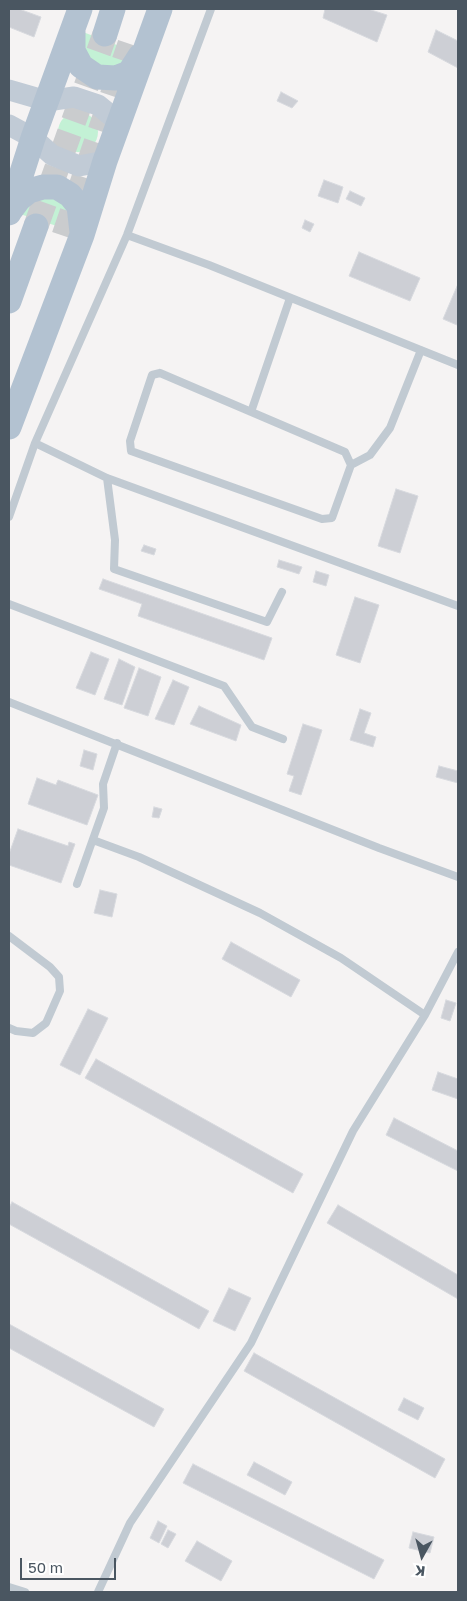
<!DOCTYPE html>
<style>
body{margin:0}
#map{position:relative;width:467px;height:1601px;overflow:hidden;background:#f5f3f3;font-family:"Golos Text",sans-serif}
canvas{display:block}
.frame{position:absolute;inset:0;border:10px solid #4a5661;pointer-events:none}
.north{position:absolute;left:397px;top:1531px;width:50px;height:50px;-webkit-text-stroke:4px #fff;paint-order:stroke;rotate:187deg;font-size:14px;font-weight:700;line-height:20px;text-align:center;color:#4a5661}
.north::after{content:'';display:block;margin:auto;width:18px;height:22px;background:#4a5661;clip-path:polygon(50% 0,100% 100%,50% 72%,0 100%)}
.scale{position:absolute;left:20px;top:1558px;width:96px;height:22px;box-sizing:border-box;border:2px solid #4a5661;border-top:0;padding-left:6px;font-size:15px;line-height:18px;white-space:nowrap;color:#4a5661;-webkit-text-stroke:4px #fff;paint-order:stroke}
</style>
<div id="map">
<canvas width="467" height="1601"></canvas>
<div class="frame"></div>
<div class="north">K</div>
<div class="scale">50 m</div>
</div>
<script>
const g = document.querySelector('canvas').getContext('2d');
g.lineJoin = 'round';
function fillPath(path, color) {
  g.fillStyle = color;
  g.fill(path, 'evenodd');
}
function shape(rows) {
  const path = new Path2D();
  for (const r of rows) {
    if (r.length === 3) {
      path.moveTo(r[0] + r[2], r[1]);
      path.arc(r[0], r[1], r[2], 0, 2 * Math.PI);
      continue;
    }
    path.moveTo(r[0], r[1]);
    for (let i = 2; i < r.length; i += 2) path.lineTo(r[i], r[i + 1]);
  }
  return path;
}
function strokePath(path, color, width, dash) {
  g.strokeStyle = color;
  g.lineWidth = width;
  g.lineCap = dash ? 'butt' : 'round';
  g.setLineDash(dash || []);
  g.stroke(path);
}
fillPath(shape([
 [83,32,135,52,127,62,112,68,100,67,89,59,82,47],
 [78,132,20],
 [54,197,67,206,72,231,17,213,28,201]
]), '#c3f1d5');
const building = shape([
 [9,9,19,9,41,17,34,37,9,27,9,9],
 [325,9,368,9,387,15,377,42,323,18,325,9],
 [436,30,458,41,458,68,428,52,436,30],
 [281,92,298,101,292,108,277,101,281,92],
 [324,180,343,187,338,203,318,196,324,180],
 [350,191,365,198,361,206,346,199,350,191],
 [305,220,314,224,310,232,302,228,305,220],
 [359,252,420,278,410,301,349,276,359,252],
 [458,284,458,321,457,325,443,319,458,284],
 [396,489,418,496,400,553,378,546,396,489],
 [144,545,156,549,154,555,141,551,144,545],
 [279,560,302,567,299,574,277,567,279,560],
 [316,571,329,575,326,586,313,582,316,571],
 [103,579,272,638,264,660,138,616,142,604,99,589,103,579],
 [355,597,379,605,360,663,336,655,355,597],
 [91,652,109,659,95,695,76,688,91,652],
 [119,659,135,667,122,705,104,699,119,659],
 [139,668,161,677,148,716,124,708,139,668],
 [173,680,189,687,174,725,155,719,173,680],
 [199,706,241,725,236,741,190,724,199,706],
 [360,709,371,713,364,733,376,737,373,747,350,740,360,709],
 [303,724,322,730,301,795,289,791,294,776,287,774,303,724],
 [84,750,97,754,93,770,80,766,84,750],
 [439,766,458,771,458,783,436,777,439,766],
 [37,778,56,785,58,780,98,795,87,825,28,804,37,778],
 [154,807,162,809,159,818,152,817,154,807],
 [18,829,68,846,69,842,75,844,61,883,9,865,9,854,18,829],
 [100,890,117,894,112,917,94,913,100,890],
 [231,942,300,980,291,997,222,959,231,942],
 [446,1000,456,1003,450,1021,441,1018,446,1000],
 [88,1009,108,1018,80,1075,60,1065,88,1009],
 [96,1059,303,1174,293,1193,85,1078,96,1059],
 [438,1072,458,1079,458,1099,432,1090,438,1072],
 [394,1118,458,1151,458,1171,386,1135,394,1118],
 [12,1202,209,1311,199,1329,9,1224,9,1208,12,1202],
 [338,1205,458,1275,458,1299,327,1223,338,1205],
 [229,1288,251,1298,235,1331,213,1321,229,1288],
 [9,1324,164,1409,154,1427,9,1348,9,1324],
 [254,1353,445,1459,435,1478,244,1371,254,1353],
 [404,1398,424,1408,418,1420,398,1410,404,1398],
 [254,1462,292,1482,285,1495,247,1475,254,1462],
 [193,1464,384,1560,374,1579,183,1483,193,1464],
 [158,1521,167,1526,159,1543,150,1538,158,1521],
 [168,1530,176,1534,168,1548,161,1544,168,1530],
 [413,1532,434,1537,430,1553,409,1548,413,1532],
 [197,1541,232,1561,221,1581,185,1561,197,1541]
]);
fillPath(building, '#cdcfd5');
strokePath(building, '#d7d9de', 1);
strokePath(shape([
 [36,226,105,34],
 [64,236,130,44]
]), '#caccce', 25, [25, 12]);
strokePath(shape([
 [127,235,209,265,458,365],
 [160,373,345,452,351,465,332,518,322,519,131,451,130,441,152,375,160,373],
 [251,412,290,298],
 [35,443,107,478,458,606],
 [351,465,370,455,390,428,421,350],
 [107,478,115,540,114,569,267,622,282,592],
 [9,517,35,443,127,235,211,9],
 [9,604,224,686,252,727,283,739],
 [9,702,379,848,458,877],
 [93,840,139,857,260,913,341,958,425,1015],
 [77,884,104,808,103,784,117,743],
 [9,936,50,967,59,977,60,991,46,1023,33,1033,16,1031,9,1028],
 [9,1587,25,1592],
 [98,1592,130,1523,251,1343,353,1131,425,1015,458,952]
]), '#c1cad2', 8);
strokePath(shape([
 [9,90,47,101,74,97,98,105,120,123],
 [9,125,33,138,52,155,79,166,105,161]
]), '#c1cbd6', 21);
strokePath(shape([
 [73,31,73,51,81,66,97,77,116,78,129,73,140,56],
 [105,34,113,9],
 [10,211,19,199,29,191,43,187,57,187,70,195,79,206,82,232],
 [9,213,33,138,80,9],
 [9,301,36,226],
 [9,427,82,235,105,161,160,9]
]), '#b3c2d1', 25);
</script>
